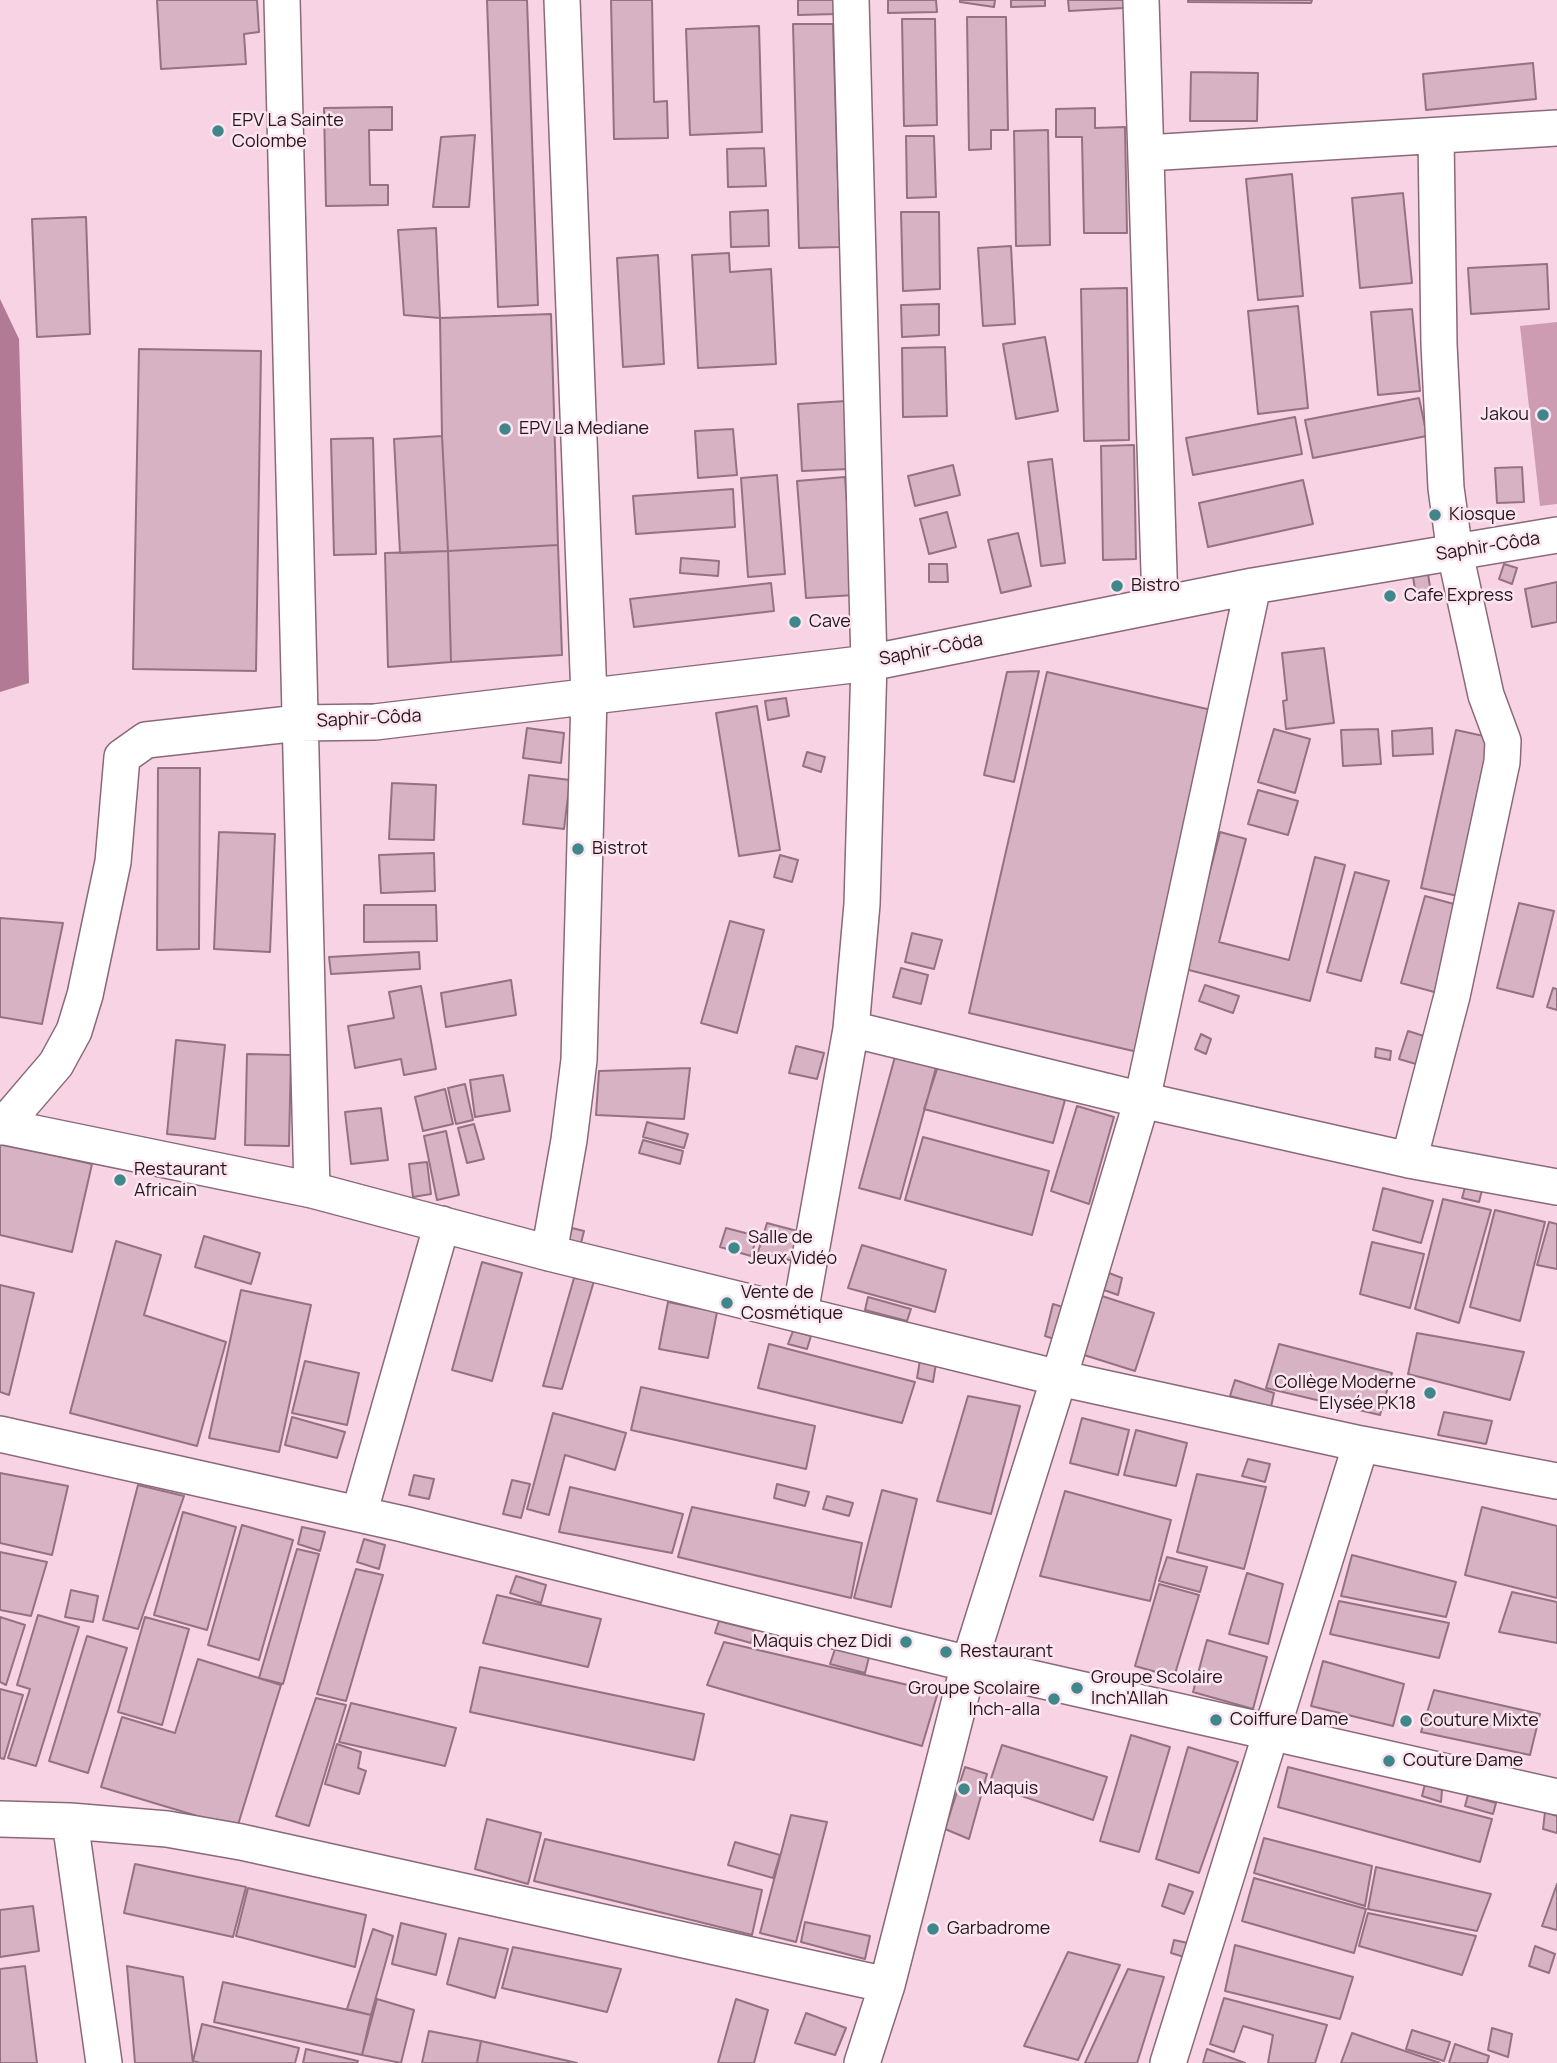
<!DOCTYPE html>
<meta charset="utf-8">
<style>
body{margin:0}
canvas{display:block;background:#f8d3e3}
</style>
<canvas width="1557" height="2063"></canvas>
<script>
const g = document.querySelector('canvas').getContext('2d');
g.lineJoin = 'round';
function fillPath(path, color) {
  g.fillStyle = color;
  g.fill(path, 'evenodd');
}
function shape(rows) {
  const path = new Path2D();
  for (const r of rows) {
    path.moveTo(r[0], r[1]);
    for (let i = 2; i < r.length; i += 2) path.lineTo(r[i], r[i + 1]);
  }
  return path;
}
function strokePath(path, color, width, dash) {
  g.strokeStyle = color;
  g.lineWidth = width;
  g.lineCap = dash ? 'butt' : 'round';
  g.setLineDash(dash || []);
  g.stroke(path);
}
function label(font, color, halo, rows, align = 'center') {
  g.font = font + ' Manrope,sans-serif';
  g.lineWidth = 5;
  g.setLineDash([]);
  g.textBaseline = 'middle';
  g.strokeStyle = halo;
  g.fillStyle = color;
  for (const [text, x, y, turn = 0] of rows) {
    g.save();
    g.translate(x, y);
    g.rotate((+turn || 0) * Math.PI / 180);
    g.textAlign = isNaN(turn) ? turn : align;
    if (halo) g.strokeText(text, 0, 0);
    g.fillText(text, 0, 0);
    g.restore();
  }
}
fillPath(shape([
 [1557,322,1557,504,1540,506,1520,326]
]), '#cd9bb2');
fillPath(shape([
 [0,299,19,339,29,683,0,692]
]), '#b27a94');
const building = shape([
 [157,0,257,0,259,32,244,34,246,64,161,69,157,0],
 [487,0,527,0,538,305,498,307,487,0],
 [611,0,652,0,654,102,667,101,668,138,614,139,611,0],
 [798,0,837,0,837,14,798,15,798,0],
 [888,0,936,0,937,12,888,13,888,0],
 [960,0,995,0,994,7,960,2,960,0],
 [1011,0,1045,0,1045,6,1011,7,1011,0],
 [1068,0,1124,0,1124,8,1069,11,1068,0],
 [1188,0,1312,0,1311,3,1188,2,1188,0],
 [967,17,1006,17,1008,130,991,130,991,149,969,150,967,17],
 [902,19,935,19,937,125,904,126,902,19],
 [793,24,833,24,840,247,799,248,793,24],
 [759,26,762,132,690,135,686,29,759,26],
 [1533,63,1536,99,1426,110,1423,74,1533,63],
 [1191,72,1258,73,1257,121,1190,121,1191,72],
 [392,107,392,130,369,130,370,185,388,185,388,205,326,206,324,108,392,107],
 [1095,108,1095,128,1125,127,1127,233,1084,233,1082,137,1056,137,1056,109,1095,108],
 [1048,130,1050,245,1016,246,1014,131,1048,130],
 [475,135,469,207,433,207,441,137,475,135],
 [906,136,934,136,936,197,907,198,906,136],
 [764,148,766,186,728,187,727,149,764,148],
 [1292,174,1303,296,1258,300,1246,179,1292,174],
 [1403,193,1412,283,1360,288,1352,198,1403,193],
 [768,210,769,246,731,247,730,212,768,210],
 [901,212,939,212,940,289,903,291,901,212],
 [86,217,90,334,37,337,32,219,86,217],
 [436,228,440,318,404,315,398,230,436,228],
 [1011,246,1015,324,983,326,978,248,1011,246],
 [729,253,730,272,771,269,776,364,698,368,692,255,729,253],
 [658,255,664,364,623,367,617,258,658,255],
 [1547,264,1549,309,1471,314,1468,268,1547,264],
 [1127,288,1129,440,1084,441,1081,289,1127,288],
 [939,304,939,335,902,337,901,305,939,304],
 [1298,306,1308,408,1258,414,1248,311,1298,306],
 [1412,309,1420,391,1378,395,1371,312,1412,309],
 [551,314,558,545,448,551,442,436,440,318,551,314],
 [1045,337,1058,411,1016,419,1003,344,1045,337],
 [945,347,947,416,903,417,902,348,945,347],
 [139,349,261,351,256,671,133,669,139,349],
 [1419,398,1427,436,1313,458,1305,420,1419,398],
 [846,401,849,469,802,471,798,404,846,401],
 [1295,417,1302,454,1193,475,1186,438,1295,417],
 [733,429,737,475,698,478,695,431,733,429],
 [442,436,448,551,400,553,394,439,442,436],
 [373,438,376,554,334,555,331,439,373,438],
 [1134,445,1136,559,1103,560,1101,446,1134,445],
 [1052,459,1065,563,1041,566,1028,462,1052,459],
 [953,465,960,495,915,506,908,476,953,465],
 [1522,467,1524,502,1497,503,1495,468,1522,467],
 [777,475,785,574,748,577,741,478,777,475],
 [845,477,854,595,806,598,797,481,845,477],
 [1303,480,1313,524,1208,547,1199,503,1303,480],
 [733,489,735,527,636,534,633,496,733,489],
 [947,512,956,547,929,554,920,519,947,512],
 [1018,533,1031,586,1001,593,988,540,1018,533],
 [558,545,562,655,451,662,448,551,558,545],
 [448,551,451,662,388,667,385,553,448,551],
 [681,558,719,561,718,576,680,573,681,558],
 [929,564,947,564,948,582,929,582,929,564],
 [1504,564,1517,568,1512,584,1499,579,1504,564],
 [1428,574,1432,599,1417,601,1413,577,1428,574],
 [1557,582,1557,622,1532,627,1525,589,1557,582],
 [771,583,774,611,634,627,630,599,771,583],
 [1324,648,1334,723,1286,729,1283,701,1287,700,1282,653,1324,648],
 [1039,671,1014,782,984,775,1007,672,1039,671],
 [1047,672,1220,712,1142,1053,969,1013,1047,672],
 [786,698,789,716,768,720,765,701,786,698],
 [757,706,780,850,739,856,716,713,757,706],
 [527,728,564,733,561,763,523,758,527,728],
 [1432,728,1433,754,1393,756,1392,731,1432,728],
 [1274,729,1310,739,1295,793,1258,782,1274,729],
 [1378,729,1381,764,1343,766,1341,730,1378,729],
 [1456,730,1493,738,1458,896,1421,888,1456,730],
 [807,752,825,757,821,772,803,766,807,752],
 [158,768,200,768,199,949,157,950,158,768],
 [529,775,570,780,564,829,523,824,529,775],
 [392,783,436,785,434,840,389,839,392,783],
 [1258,790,1298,801,1288,835,1248,824,1258,790],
 [219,832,275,834,270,952,214,949,219,832],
 [1220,832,1246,839,1219,942,1289,960,1315,857,1345,865,1310,1001,1185,969,1220,832],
 [434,853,435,891,381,893,379,855,434,853],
 [780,855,798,860,792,882,774,877,780,855],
 [1355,872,1389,881,1361,981,1327,972,1355,872],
 [1425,896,1461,906,1438,993,1401,983,1425,896],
 [1519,903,1554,911,1533,997,1497,988,1519,903],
 [364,905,436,905,437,941,364,942,364,905],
 [0,918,63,923,42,1024,0,1017,0,918],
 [730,921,764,930,737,1033,701,1023,730,921],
 [912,933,942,940,934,969,905,962,912,933],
 [419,952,420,969,331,974,329,957,419,952],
 [901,968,928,975,921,1004,893,997,901,968],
 [511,980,516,1015,446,1027,441,993,511,980],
 [1205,985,1239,996,1233,1013,1199,1001,1205,985],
 [421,986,436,1069,404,1075,401,1059,355,1068,348,1026,394,1018,389,992,421,986],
 [1553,988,1557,989,1557,1010,1547,1007,1553,988],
 [1408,1031,1424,1036,1416,1064,1399,1059,1408,1031],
 [1201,1034,1211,1039,1206,1054,1195,1049,1201,1034],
 [176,1040,225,1045,215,1139,167,1134,176,1040],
 [796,1046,824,1053,817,1079,789,1073,796,1046],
 [1376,1048,1391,1051,1390,1060,1375,1057,1376,1048],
 [896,1053,937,1064,900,1199,859,1188,896,1053],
 [247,1054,291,1055,289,1146,245,1145,247,1054],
 [938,1066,1065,1100,1053,1143,924,1109,938,1066],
 [690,1068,684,1119,596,1115,599,1071,690,1068],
 [503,1075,510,1111,475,1117,470,1080,503,1075],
 [465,1084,473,1120,456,1124,448,1088,465,1084],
 [445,1089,453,1124,423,1131,415,1097,445,1089],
 [1077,1106,1114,1117,1089,1204,1051,1191,1077,1106],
 [381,1108,388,1160,351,1164,345,1112,381,1108],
 [647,1122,688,1134,684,1148,643,1137,647,1122],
 [474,1124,484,1159,467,1163,458,1128,474,1124],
 [446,1131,459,1195,437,1200,424,1136,446,1131],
 [923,1137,1049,1171,1032,1235,905,1200,923,1137],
 [643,1140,683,1151,680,1164,639,1153,643,1140],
 [0,1143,92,1164,72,1252,0,1235,0,1143],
 [427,1162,431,1194,413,1197,409,1164,427,1162],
 [1466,1184,1482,1190,1479,1202,1462,1198,1466,1184],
 [1383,1188,1433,1201,1421,1243,1373,1230,1383,1188],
 [1443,1199,1491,1210,1459,1323,1415,1309,1443,1199],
 [1495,1210,1545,1222,1520,1321,1470,1307,1495,1210],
 [1549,1222,1557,1224,1557,1269,1537,1265,1549,1222],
 [767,1223,801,1232,793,1261,758,1252,767,1223],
 [572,1228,584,1231,580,1247,568,1244,572,1228],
 [726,1228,757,1236,751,1256,720,1247,726,1228],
 [204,1236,260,1253,251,1284,195,1267,204,1236],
 [116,1241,161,1255,144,1315,226,1342,197,1446,70,1413,116,1241],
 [1372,1242,1424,1254,1410,1308,1360,1294,1372,1242],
 [862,1245,946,1270,935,1312,848,1288,862,1245],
 [482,1262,522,1273,492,1381,452,1370,482,1262],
 [1109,1273,1122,1278,1118,1295,1104,1290,1109,1273],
 [574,1278,594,1281,562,1389,543,1386,574,1278],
 [0,1285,34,1293,9,1395,0,1392,0,1285],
 [241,1290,311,1305,279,1452,209,1438,241,1290],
 [1102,1296,1154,1313,1135,1371,1084,1355,1102,1296],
 [868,1297,911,1309,907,1321,865,1310,868,1297],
 [668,1302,717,1312,708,1358,659,1349,668,1302],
 [1053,1304,1066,1308,1060,1341,1045,1336,1053,1304],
 [793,1331,811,1336,807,1349,788,1344,793,1331],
 [1417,1333,1524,1352,1510,1400,1408,1374,1417,1333],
 [769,1344,915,1382,902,1423,758,1388,769,1344],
 [1279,1344,1392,1373,1380,1415,1266,1388,1279,1344],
 [920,1360,936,1363,933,1382,917,1378,920,1360],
 [305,1361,359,1373,347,1425,292,1413,305,1361],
 [1235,1380,1274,1393,1271,1407,1230,1396,1235,1380],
 [641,1387,815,1426,806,1469,631,1430,641,1387],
 [968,1396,1020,1406,991,1514,937,1501,968,1396],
 [1444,1412,1492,1421,1486,1444,1438,1435,1444,1412],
 [553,1413,626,1433,615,1470,565,1455,549,1515,527,1509,553,1413],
 [292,1417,345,1432,337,1458,285,1445,292,1417],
 [1082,1418,1129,1430,1118,1475,1070,1463,1082,1418],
 [1136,1430,1187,1443,1176,1486,1124,1475,1136,1430],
 [1248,1459,1270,1464,1265,1482,1242,1476,1248,1459],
 [0,1473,68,1486,52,1555,0,1543,0,1473],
 [1197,1474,1266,1487,1244,1569,1177,1552,1197,1474],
 [414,1475,434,1479,429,1499,409,1495,414,1475],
 [512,1480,530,1484,521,1518,503,1514,512,1480],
 [777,1484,809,1492,805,1506,774,1498,777,1484],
 [138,1485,184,1496,138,1629,103,1620,138,1485],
 [570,1487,683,1514,672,1553,559,1532,570,1487],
 [882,1490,917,1499,891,1607,854,1598,882,1490],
 [1065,1491,1171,1520,1150,1601,1040,1576,1065,1491],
 [827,1496,853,1503,849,1516,823,1509,827,1496],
 [692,1507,862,1543,851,1598,678,1557,692,1507],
 [1482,1507,1557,1526,1557,1598,1465,1575,1482,1507],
 [183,1512,236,1527,207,1630,154,1615,183,1512],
 [242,1525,293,1540,259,1660,208,1645,242,1525],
 [302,1527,325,1532,320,1551,298,1544,302,1527],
 [364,1539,385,1545,379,1569,357,1562,364,1539],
 [297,1549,319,1554,283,1684,259,1678,297,1549],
 [0,1552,47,1562,31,1616,0,1610,0,1552],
 [1352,1555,1456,1582,1446,1617,1341,1596,1352,1555],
 [1167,1557,1207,1567,1200,1592,1159,1581,1167,1557],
 [356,1569,383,1575,346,1701,317,1694,356,1569],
 [1247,1573,1283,1584,1268,1644,1229,1634,1247,1573],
 [516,1576,546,1585,541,1603,510,1593,516,1576],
 [1159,1584,1199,1595,1174,1677,1135,1666,1159,1584],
 [71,1590,98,1596,93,1622,65,1617,71,1590],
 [1512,1592,1557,1602,1557,1643,1499,1632,1512,1592],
 [497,1595,601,1619,588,1667,483,1643,497,1595],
 [1339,1601,1449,1623,1439,1658,1330,1634,1339,1601],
 [38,1615,79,1627,36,1766,8,1758,30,1689,17,1685,38,1615],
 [0,1617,25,1625,6,1685,0,1682,0,1617],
 [145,1617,189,1629,162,1725,118,1712,145,1617],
 [719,1621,754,1630,751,1643,715,1633,719,1621],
 [87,1636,127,1648,88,1773,49,1761,87,1636],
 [1207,1640,1267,1657,1253,1709,1193,1692,1207,1640],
 [724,1642,938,1692,922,1746,707,1685,724,1642],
 [837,1643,871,1649,865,1673,830,1664,837,1643],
 [198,1659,281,1685,237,1828,101,1787,122,1717,175,1733,198,1659],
 [1323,1661,1404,1684,1393,1726,1311,1706,1323,1661],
 [480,1667,704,1714,694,1760,470,1712,480,1667],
 [0,1689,23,1695,4,1759,0,1758,0,1689],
 [1434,1690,1540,1714,1530,1755,1421,1732,1434,1690],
 [316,1698,346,1705,309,1826,276,1816,316,1698],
 [351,1703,456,1728,445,1766,339,1742,351,1703],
 [1131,1735,1170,1747,1139,1852,1100,1841,1131,1735],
 [337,1744,361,1752,358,1768,366,1771,359,1794,325,1784,337,1744],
 [1002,1745,1107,1777,1093,1820,989,1785,1002,1745],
 [1188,1747,1238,1762,1199,1873,1156,1859,1188,1747],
 [965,1767,987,1774,969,1839,945,1829,965,1767],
 [1288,1767,1492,1819,1480,1862,1278,1807,1288,1767],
 [1425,1784,1442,1790,1441,1802,1422,1796,1425,1784],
 [1468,1795,1496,1803,1493,1814,1465,1806,1468,1795],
 [1545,1812,1557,1816,1557,1833,1543,1829,1545,1812],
 [791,1815,827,1822,796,1942,760,1933,791,1815],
 [487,1819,541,1833,528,1884,475,1869,487,1819],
 [1264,1838,1372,1866,1365,1906,1254,1873,1264,1838],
 [545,1839,762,1890,752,1935,534,1881,545,1839],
 [735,1842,780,1855,773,1878,728,1865,735,1842],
 [135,1864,246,1887,233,1937,124,1913,135,1864],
 [1376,1867,1491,1894,1477,1931,1368,1909,1376,1867],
 [1254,1878,1366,1909,1354,1953,1242,1921,1254,1878],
 [1169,1884,1193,1892,1184,1914,1162,1906,1169,1884],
 [1557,1884,1557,1930,1542,1926,1557,1884],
 [248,1888,366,1915,355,1967,236,1936,248,1888],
 [33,1906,39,1951,0,1957,0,1910,33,1906],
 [1368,1913,1476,1936,1462,1975,1359,1946,1368,1913],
 [805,1922,870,1936,865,1959,801,1942,805,1922],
 [401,1923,446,1934,436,1975,392,1964,401,1923],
 [373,1929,393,1936,371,2015,347,2009,373,1929],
 [459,1938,508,1949,495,1998,447,1984,459,1938],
 [1174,1940,1188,1943,1184,1957,1171,1953,1174,1940],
 [1235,1945,1353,1977,1340,2019,1225,1991,1235,1945],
 [1535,1946,1555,1954,1549,1973,1529,1966,1535,1946],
 [513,1947,621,1969,607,2012,502,1988,513,1947],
 [1068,1952,1120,1965,1078,2060,1024,2046,1068,1952],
 [25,1966,37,2063,0,2063,0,1969,25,1966],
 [127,1966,183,1977,193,2063,135,2063,127,1966],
 [1128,1969,1164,1977,1137,2063,1085,2063,1128,1969],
 [223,1982,371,2015,362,2055,214,2022,223,1982],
 [1224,1998,1327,2025,1315,2063,1268,2063,1273,2035,1243,2026,1234,2052,1210,2044,1224,1998],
 [377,1999,414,2010,401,2063,362,2055,377,1999],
 [736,1999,768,2010,754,2063,718,2063,736,1999],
 [806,2013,846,2028,835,2055,795,2043,806,2013],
 [202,2024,299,2048,295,2063,200,2063,193,2061,202,2024],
 [1492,2028,1512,2034,1508,2057,1488,2050,1492,2028],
 [1412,2030,1450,2042,1444,2061,1406,2049,1412,2030],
 [429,2031,481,2041,477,2063,422,2063,429,2031],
 [1352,2033,1440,2063,1341,2063,1352,2033],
 [481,2041,577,2063,477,2063,481,2041],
 [1455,2044,1489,2056,1487,2063,1449,2063,1455,2044],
 [306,2049,358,2061,357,2063,303,2063,306,2049],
 [1207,2049,1245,2063,1203,2063,1207,2049]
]);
fillPath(building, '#d6b2c2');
strokePath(building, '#937281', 2);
const minor = shape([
 [282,0,312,1190],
 [1141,0,1160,604],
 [1147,153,1557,128],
 [851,1029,1142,1100,1409,1160,1557,1187],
 [0,1126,312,1190,549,1253,1059,1378,1361,1444,1557,1481],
 [2,1127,56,1064,74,1031,85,995,113,862,122,757,146,740,299,723,375,722,869,663,1253,586,1557,535],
 [1409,1160,1452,996,1502,762,1503,741,1486,695,1455,553,1446,488,1439,344,1436,136],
 [549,1253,569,1140,579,1060,589,697,562,0],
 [800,1313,851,1029,862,904,869,663,851,0],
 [0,1434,403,1524,969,1664,1557,1797],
 [359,1514,442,1224],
 [0,1819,70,1821,167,1829,241,1842,887,1985],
 [70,1821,104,2063],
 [862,2063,887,1985,969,1664,1059,1378,1142,1100,1253,586],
 [1168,2063,1361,1444]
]);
strokePath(minor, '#8a6978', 38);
strokePath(minor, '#fff', 35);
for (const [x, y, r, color] of [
 [218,131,7,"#3f878b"],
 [1543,415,7,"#3f878b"],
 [505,429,7,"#3f878b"],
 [1435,515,7,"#3f878b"],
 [1117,586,7,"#3f878b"],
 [1390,596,7,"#3f878b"],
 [795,622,7,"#3f878b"],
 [578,849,7,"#3f878b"],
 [120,1180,7,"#3f878b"],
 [734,1248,7,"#3f878b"],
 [727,1303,7,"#3f878b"],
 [1430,1393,7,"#3f878b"],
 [906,1642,7,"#3f878b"],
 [946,1652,7,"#3f878b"],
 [1077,1688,7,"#3f878b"],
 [1054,1699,7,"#3f878b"],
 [1216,1720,7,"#3f878b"],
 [1406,1721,7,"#3f878b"],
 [1389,1761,7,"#3f878b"],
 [964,1789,7,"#3f878b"],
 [933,1929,7,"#3f878b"]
]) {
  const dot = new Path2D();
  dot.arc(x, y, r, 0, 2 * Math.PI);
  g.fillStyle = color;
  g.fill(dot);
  strokePath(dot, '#fce5ef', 2.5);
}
label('18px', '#23161c', '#fce5ef', [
 ["EPV La Sainte",232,121],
 ["Colombe",232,142],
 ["Jakou",1529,415,"right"],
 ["EPV La Mediane",519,429],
 ["Kiosque",1449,515],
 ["Bistro",1131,586],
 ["Cafe Express",1404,596],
 ["Cave",809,622],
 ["Bistrot",592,849],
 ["Restaurant",134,1170],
 ["Africain",134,1191],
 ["Salle de",748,1238],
 ["Jeux Vidéo",748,1259],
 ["Vente de",741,1293],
 ["Cosmétique",741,1314],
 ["Collège Moderne",1416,1383,"right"],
 ["Elysée PK18",1416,1404,"right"],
 ["Maquis chez Didi",892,1642,"right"],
 ["Restaurant",960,1652],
 ["Groupe Scolaire",1091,1678],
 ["Inch'Allah",1091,1699],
 ["Groupe Scolaire",1040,1689,"right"],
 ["Inch-alla",1040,1710,"right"],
 ["Coiffure Dame",1230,1720],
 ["Couture Mixte",1420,1721],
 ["Couture Dame",1403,1761],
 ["Maquis",978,1789],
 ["Garbadrome",947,1929]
], 'left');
label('18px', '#23161c', '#fce5ef', [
 ["Saphir-Côda",1488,547,-9],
 ["Saphir-Côda",931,650,-11],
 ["Saphir-Côda",369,719,-3]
]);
</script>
